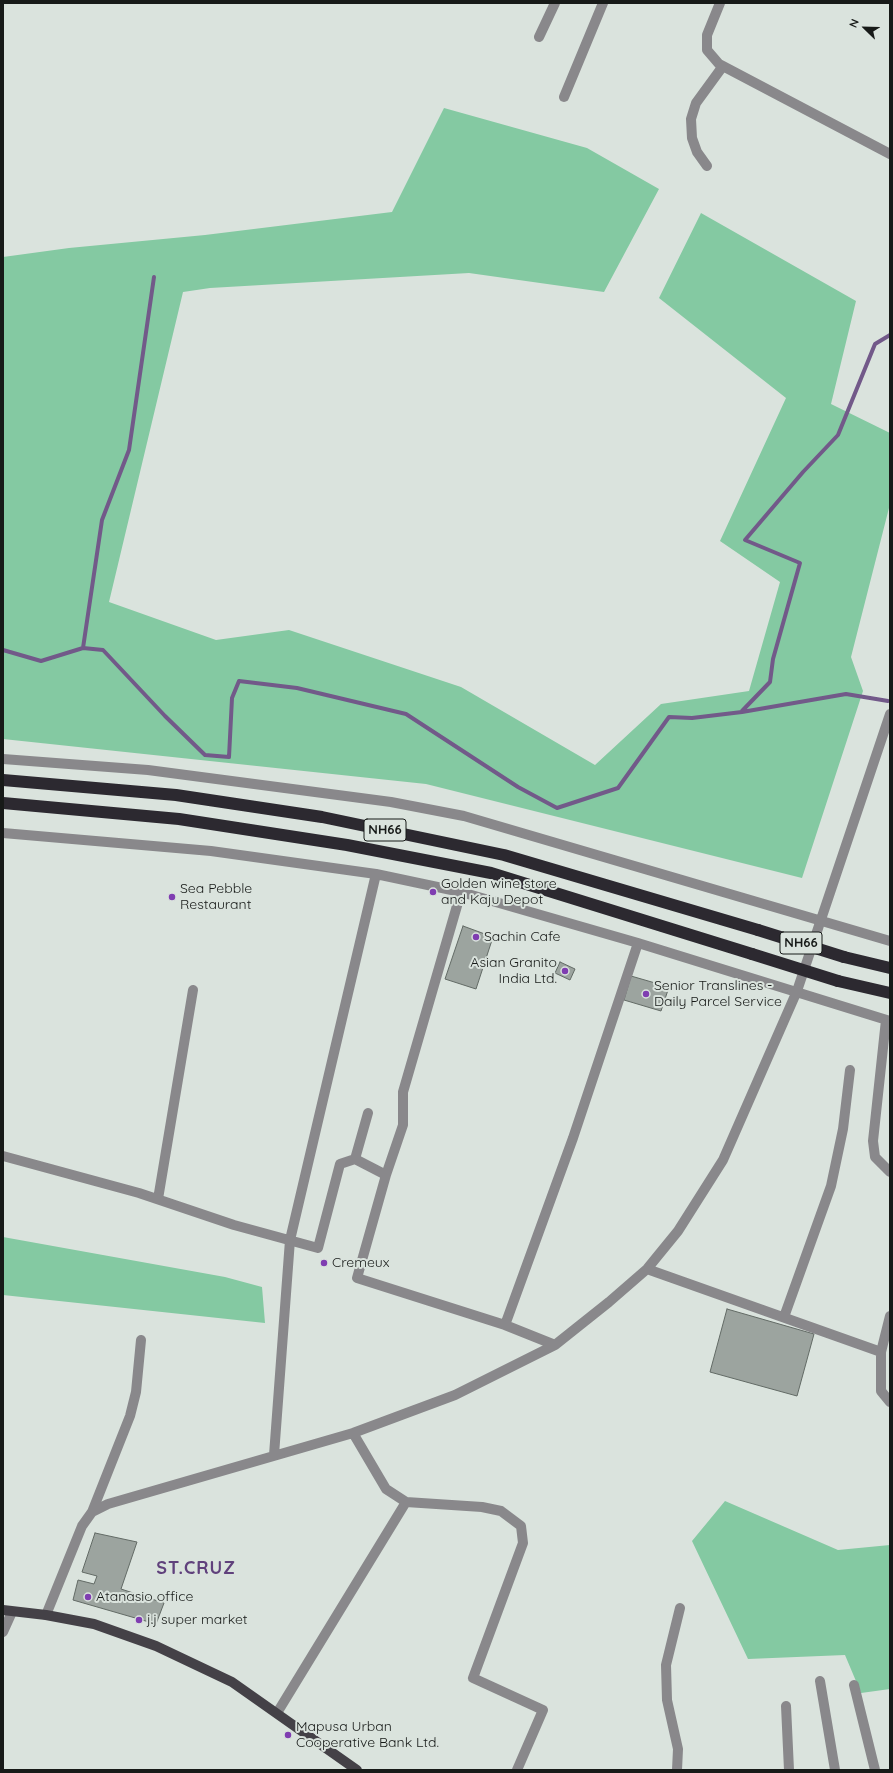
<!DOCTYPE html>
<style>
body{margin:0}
#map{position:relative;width:893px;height:1773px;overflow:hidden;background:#dae3dd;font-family:Quicksand,sans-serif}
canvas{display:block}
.frame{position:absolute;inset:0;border:4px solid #171a18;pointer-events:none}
.north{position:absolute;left:845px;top:8px;width:40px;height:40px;-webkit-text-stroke:3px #dae3dd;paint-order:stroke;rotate:293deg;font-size:11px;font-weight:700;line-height:16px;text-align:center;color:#171a18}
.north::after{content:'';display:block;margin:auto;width:14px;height:18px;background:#171a18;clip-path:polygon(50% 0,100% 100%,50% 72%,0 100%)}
</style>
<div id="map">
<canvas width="893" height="1773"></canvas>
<div class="frame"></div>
<div class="north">N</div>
</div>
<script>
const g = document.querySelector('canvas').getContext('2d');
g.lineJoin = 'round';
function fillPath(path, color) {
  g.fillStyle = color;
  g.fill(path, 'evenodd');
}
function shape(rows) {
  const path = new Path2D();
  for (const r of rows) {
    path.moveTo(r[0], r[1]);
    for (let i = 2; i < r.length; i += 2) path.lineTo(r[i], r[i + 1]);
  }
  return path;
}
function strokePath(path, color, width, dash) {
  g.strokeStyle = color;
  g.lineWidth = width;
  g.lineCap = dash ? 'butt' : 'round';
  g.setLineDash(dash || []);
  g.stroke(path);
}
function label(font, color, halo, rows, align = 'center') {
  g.font = font + ' Quicksand,sans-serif';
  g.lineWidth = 4;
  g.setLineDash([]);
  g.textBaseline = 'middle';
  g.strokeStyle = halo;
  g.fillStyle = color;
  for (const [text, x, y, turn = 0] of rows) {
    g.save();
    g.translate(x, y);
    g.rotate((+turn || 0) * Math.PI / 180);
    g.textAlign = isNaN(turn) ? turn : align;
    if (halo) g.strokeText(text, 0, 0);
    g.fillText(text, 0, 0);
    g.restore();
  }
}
fillPath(shape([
 [444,108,587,148,659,189,604,292,469,273,210,288,183,292,109,602,216,640,289,630,461,687,595,765,661,704,749,691,780,582,720,541,786,398,659,298,701,213,856,301,831,404,890,433,890,504,851,657,863,691,802,878,426,784,3,739,3,257,69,248,205,235,392,212],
 [3,1237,225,1277,262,1287,265,1323,3,1295],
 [725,1501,838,1550,890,1545,890,1689,861,1693,845,1655,748,1659,692,1541]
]), '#84c9a2');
strokePath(shape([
 [83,648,102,520,129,450,154,277],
 [3,650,41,661,83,648,103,650,165,716,205,755,229,757,232,698,239,681,297,688,406,714,518,787,557,808,618,788,669,717,692,718,742,712,846,694,888,701],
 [742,711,770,682,773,659,800,563,745,540,803,472,838,435,875,344,890,335]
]), '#725989', 4);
const building = shape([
 [463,926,493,937,476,989,445,979,463,926],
 [560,962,575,969,570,980,555,973,560,962],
 [631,976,669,987,661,1011,624,1000,631,976],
 [727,1309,814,1334,797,1396,710,1372,727,1309],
 [95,1533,137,1542,121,1589,164,1603,156,1624,73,1600,78,1580,94,1584,97,1576,82,1572,95,1533]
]);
fillPath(building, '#9ca49f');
strokePath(building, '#626a65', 1);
strokePath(shape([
 [720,3,707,35,707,50,719,64,890,154],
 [539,37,555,3],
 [564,97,603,3],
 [707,166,697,152,692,138,691,119,696,103,723,66],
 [3,759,148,770,391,802,464,816,890,941],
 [3,833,211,851,376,874,461,892,638,943,890,1021],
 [461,892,403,1092,403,1125,386,1175,357,1278,505,1325],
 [886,1020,873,1141,875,1157,890,1172],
 [368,1113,355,1159,386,1175],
 [3,1156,139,1193,234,1225,318,1248,340,1164,355,1159],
 [158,1199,193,990],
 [647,1269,881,1352],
 [890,1316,881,1352,881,1391,890,1402],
 [784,1317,831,1186,843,1129,850,1070],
 [555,1345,505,1325,573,1138,638,943],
 [353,1433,386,1489,406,1502,482,1507,501,1511,521,1526,523,1543,473,1678,543,1710,517,1770],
 [274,1455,290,1240,376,874],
 [92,1512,130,1416,136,1392,141,1340],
 [46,1615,82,1526,92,1512,108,1504,353,1433,455,1395,555,1345,609,1302,647,1269,678,1231,723,1160,797,991,890,714],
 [3,1632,12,1612],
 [820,1681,835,1770],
 [854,1685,875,1770],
 [786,1706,789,1770],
 [277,1713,406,1502],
 [677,1770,678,1749,667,1700,666,1665,680,1608]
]), '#89888b', 10);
strokePath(shape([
 [3,1610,46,1615,94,1624,156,1646,232,1682,357,1770]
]), '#444147', 10);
strokePath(shape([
 [3,780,176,795,322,817,504,855,758,930],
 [3,803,179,819,347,845,491,873,752,954],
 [844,957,890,968],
 [838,981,890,993]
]), '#2c2930', 12);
strokePath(shape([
 [758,930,844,957],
 [752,954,838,981]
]), '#2c2930', 12);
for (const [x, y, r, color] of [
 [433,892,4,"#7f3db1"],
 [172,897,4,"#7f3db1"],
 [476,937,4,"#7f3db1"],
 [565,971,4,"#7f3db1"],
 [646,994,4,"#7f3db1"],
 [324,1263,4,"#7f3db1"],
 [88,1597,4,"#7f3db1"],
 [139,1620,4,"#7f3db1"],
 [288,1735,4,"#7f3db1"]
]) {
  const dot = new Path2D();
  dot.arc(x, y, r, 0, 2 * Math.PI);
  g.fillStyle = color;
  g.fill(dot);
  strokePath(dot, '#dae3dd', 1.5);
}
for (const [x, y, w] of [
 [385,830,42],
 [801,943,42]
]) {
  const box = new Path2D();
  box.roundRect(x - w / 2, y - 11, w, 22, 3);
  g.fillStyle = '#dae3dd';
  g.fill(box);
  strokePath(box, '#171a18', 1);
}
label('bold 13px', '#171a18', null, [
 ["NH66",385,830],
 ["NH66",801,943]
]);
label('14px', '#171a18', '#dae3dd', [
 ["Golden wine store",441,884],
 ["and Kaju Depot",441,900],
 ["Sea Pebble",180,889],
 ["Restaurant",180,905],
 ["Sachin Cafe",484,937],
 ["Asian Granito",557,963,"right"],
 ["India Ltd.",557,979,"right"],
 ["Senior Translines -",654,986],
 ["Daily Parcel Service",654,1002],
 ["Cremeux",332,1263],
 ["Atanasio office",96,1597],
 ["j.j super market",147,1620],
 ["Mapusa Urban",296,1727],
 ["Cooperative Bank Ltd.",296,1743]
], 'left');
g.letterSpacing = '1px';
label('bold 18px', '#60417c', '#dae3dd', [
 ["ST.CRUZ",196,1569]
]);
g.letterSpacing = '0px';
</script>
